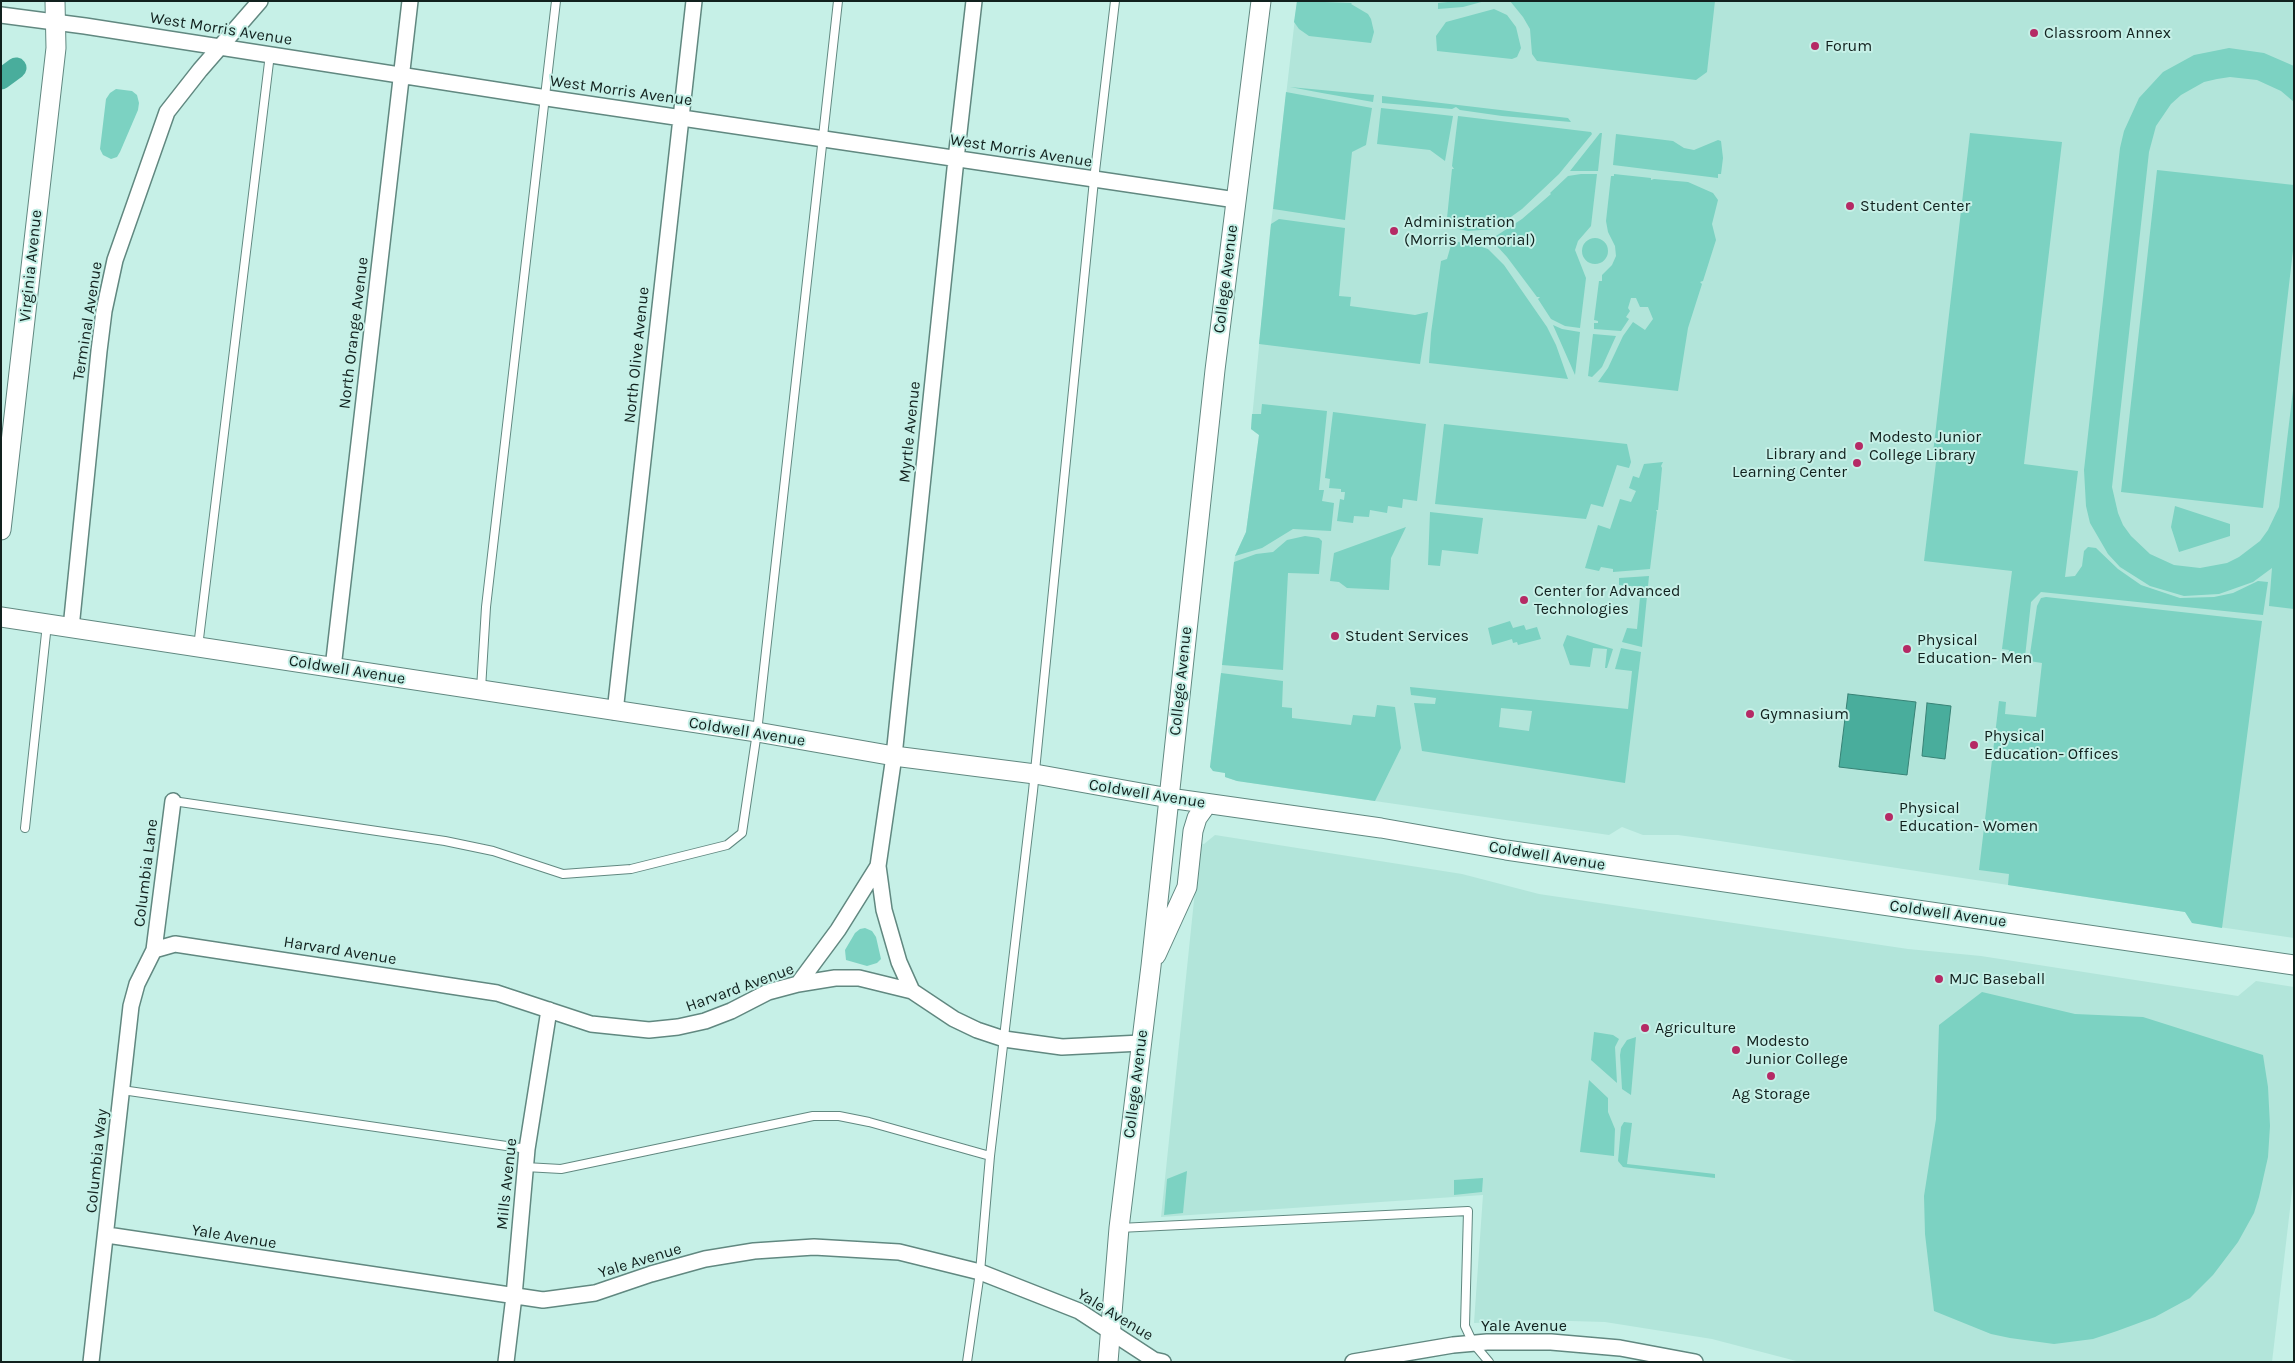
<!DOCTYPE html>
<style>
body{margin:0}
#map{position:relative;width:2295px;height:1363px;overflow:hidden;background:#c6f0e7;font-family:Karla,sans-serif}
canvas{display:block}
.frame{position:absolute;inset:0;border:2px solid #11211e;pointer-events:none}
</style>
<div id="map">
<canvas width="2295" height="1363"></canvas>
<div class="frame"></div>
</div>
<script>
const g = document.querySelector('canvas').getContext('2d');
g.lineJoin = 'round';
function fillPath(path, color) {
  g.fillStyle = color;
  g.fill(path, 'evenodd');
}
function shape(rows) {
  const path = new Path2D();
  for (const r of rows) {
    if (r.length === 3) {
      path.moveTo(r[0] + r[2], r[1]);
      path.arc(r[0], r[1], r[2], 0, 2 * Math.PI);
      continue;
    }
    path.moveTo(r[0], r[1]);
    for (let i = 2; i < r.length; i += 2) path.lineTo(r[i], r[i + 1]);
  }
  return path;
}
function strokePath(path, color, width, dash) {
  g.strokeStyle = color;
  g.lineWidth = width;
  g.lineCap = dash ? 'butt' : 'round';
  g.setLineDash(dash || []);
  g.stroke(path);
}
function label(font, color, halo, rows, align = 'center') {
  g.font = font + ' Karla,sans-serif';
  g.lineWidth = 4;
  g.setLineDash([]);
  g.textBaseline = 'middle';
  g.strokeStyle = halo;
  g.fillStyle = color;
  for (const [text, x, y, turn = 0] of rows) {
    g.save();
    g.translate(x, y);
    g.rotate((+turn || 0) * Math.PI / 180);
    g.textAlign = isNaN(turn) ? turn : align;
    if (halo) g.strokeText(text, 0, 0);
    g.fillText(text, 0, 0);
    g.restore();
  }
}
fillPath(shape([
 [1297,1,2294,1,2294,938,2192,923,2185,912,1707,839,1678,835,1643,835,1622,827,1609,835,1237,781,1225,777,1225,773,1213,771,1210,767,1235,556,1246,532,1259,435,1251,429,1270,233],
 [1215,835,1462,874,1539,894,1908,949,1981,956,2238,996,2256,981,2294,987,2294,1175,2272,1362,1800,1362,1712,1339,1605,1322,1537,1320,1474,1323,1483,1195,1161,1217,1200,843,1204,844]
]), '#b2e5da');
fillPath(shape([
 [1297,1,1352,3,1351,4,1368,14,1371,19,1374,32,1371,43,1309,36,1299,29,1294,22],
 [1457,1,1485,1,1463,7,1438,9,1438,3],
 [1510,1,1715,1,1707,72,1696,80,1537,61,1532,54,1530,29,1523,17],
 [1494,9,1507,15,1516,27,1521,48,1517,57,1512,59,1437,51,1436,36,1446,22],
 [2229,48,2264,53,2294,66,2294,102,2281,91,2257,80,2230,77,2217,79,2204,82,2181,95,2171,104,2156,126,2149,152,2112,487,2118,513,2123,525,2131,536,2150,554,2174,565,2200,568,2227,563,2239,557,2260,541,2268,530,2279,507,2294,382,2294,609,2269,606,2272,568,2253,582,2219,594,2184,596,2150,586,2120,567,2108,554,2090,523,2086,506,2084,470,2120,148,2124,131,2139,98,2163,72,2194,55],
 [1290,87,1374,95,1373,102,1322,93],
 [116,89,132,91,137,95,139,103,138,110,120,152,117,157,111,159,103,155,100,149,106,99,110,93],
 [1286,92,1372,108,1366,145,1352,152,1345,220,1273,209],
 [1382,96,1568,118,1571,122,1502,116,1460,110,1456,107,1452,109,1382,103],
 [1381,108,1453,116,1445,161,1430,150,1377,144],
 [1458,116,1591,132,1592,134,1559,174,1522,209,1494,229,1468,231,1458,229,1447,218,1452,169,1454,169,1452,166],
 [1600,133,1602,133,1598,171,1570,171],
 [1970,133,2062,142,2024,464,2078,471,2065,577,2075,576,2082,566,2084,551,2088,547,2096,548,2118,569,2141,585,2180,598,2214,597,2233,593,2258,581,2268,582,2263,615,2041,592,2031,602,2025,657,2008,656,2009,650,2002,649,2012,571,1924,561,1937,454,1933,453],
 [1616,134,1673,141,1684,148,1694,150,1718,140,1721,141,1723,158,1721,174,1718,174,1718,178,1613,165],
 [2157,170,2294,185,2294,242,2263,508,2121,492],
 [1581,174,1597,174,1591,226,1578,241,1575,250,1586,278,1580,328,1565,326,1551,319,1538,299,1540,297,1537,297,1507,257,1496,245,1487,240,1488,238,1496,236,1522,219,1551,194,1550,193,1568,176],
 [1614,174,1651,178,1651,180,1654,179,1688,182,1713,193,1718,200,1712,224,1716,240,1703,281,1700,282,1702,284,1688,328,1678,391,1598,382,1608,368,1623,336,1633,322,1645,330,1653,319,1648,307,1640,307,1636,298,1631,298,1628,308,1630,311,1626,317,1629,319,1621,331,1594,329,1594,323,1598,323,1598,321,1594,320,1599,281,1602,281,1602,275,1612,265,1616,256,1615,246,1608,232,1606,221,1611,176,1614,176],
 [1279,219,1345,228,1339,296,1351,297,1350,306,1415,315,1428,312,1420,364,1259,344,1271,224],
 [1595,251,13],
 [1458,242,1476,245,1488,249,1504,265,1547,327,1556,345,1568,379,1429,363,1431,333,1441,261,1447,259,1451,245],
 [1553,325,1562,329,1580,332,1575,375],
 [1593,334,1616,336,1602,367,1592,377,1588,376],
 [1262,404,1327,411,1319,490,1324,490,1322,501,1334,503,1331,531,1293,529,1262,548,1235,556,1246,532,1259,435,1251,429,1252,414,1261,414],
 [1333,412,1426,424,1417,501,1403,499,1402,508,1388,506,1387,513,1370,510,1369,517,1354,516,1353,523,1337,521,1340,499,1344,500,1345,492,1341,492,1341,489,1329,488,1330,479,1325,478],
 [1444,424,1627,444,1631,462,1629,468,1617,465,1603,507,1591,504,1586,519,1435,504],
 [1663,462,1661,466,1662,468,1658,510,1656,510,1657,512,1650,569,1613,572,1613,569,1601,567,1599,571,1585,568,1598,525,1610,529,1620,499,1631,502,1636,491,1629,488,1633,476,1639,478,1644,464],
 [2175,506,2230,524,2230,536,2179,552,2171,527],
 [1430,512,1483,518,1478,554,1442,550,1440,566,1428,565],
 [1406,527,1391,558,1389,590,1347,588,1339,582,1330,581,1334,553],
 [1305,536,1319,538,1322,541,1319,574,1288,573,1283,670,1222,665,1234,562,1256,554,1273,552,1287,540],
 [1649,576,1642,647,1622,642,1627,628,1637,629,1641,587,1619,585,1619,578],
 [2046,597,2262,621,2222,928,2192,923,2185,912,2008,885,2009,874,1979,870,1999,701,2006,702,2005,714,2036,717,2042,663,2029,661,2037,606,2041,598],
 [1510,621,1513,628,1524,625,1526,630,1537,627,1541,639,1518,645,1517,642,1513,643,1512,639,1492,645,1488,628],
 [1567,635,1613,649,1607,668,1605,668,1607,649,1593,648,1590,667,1570,665,1563,645],
 [1621,648,1641,652,1625,783,1422,751,1414,703,1435,704,1436,698,1411,695,1410,687,1628,709,1632,671,1615,669],
 [1501,708,1532,711,1529,731,1499,727],
 [1221,673,1283,681,1282,707,1292,708,1292,718,1351,725,1353,715,1375,717,1377,705,1395,707,1401,748,1375,801,1237,781,1225,777,1225,773,1213,771,1210,767],
 [865,928,872,931,876,937,881,959,877,963,867,966,846,960,845,950,855,933,860,929],
 [1982,992,2075,1014,2143,1017,2263,1055,2268,1087,2270,1126,2268,1157,2259,1197,2254,1213,2238,1242,2213,1275,2190,1298,2155,1317,2117,1331,2093,1339,2054,1344,2010,1338,1991,1334,1934,1311,1925,1234,1924,1196,1936,1119,1939,1025],
 [1594,1032,1613,1035,1619,1039,1615,1047,1617,1083,1591,1060],
 [1636,1037,1631,1095,1622,1089,1620,1055,1621,1049,1627,1040],
 [1589,1080,1608,1098,1608,1112,1615,1129,1614,1156,1580,1152],
 [1624,1122,1632,1123,1627,1164,1715,1174,1715,1178,1623,1167,1618,1161,1621,1127],
 [1187,1171,1183,1213,1164,1215,1167,1179],
 [1483,1178,1482,1192,1454,1195,1454,1180]
]), '#7cd2c2');
const water = shape([
 [1848,694,1916,702,1907,775,1839,767,1848,694],
 [1927,703,1951,706,1945,759,1922,756,1927,703]
]);
fillPath(water, '#49ad9c');
strokePath(water, '#388376', 1);
strokePath(shape([
 [1,79,16,68]
]), '#49ad9c', 21);
const service = shape([
 [198,647,270,54],
 [481,689,486,607,556,1],
 [173,801,445,841,493,851,563,874,631,869,727,845,742,833,757,732,838,1],
 [25,828,47,624],
 [122,1090,527,1149],
 [525,1167,561,1169,813,1116,839,1116,869,1122,990,1156],
 [1119,1228,1468,1211,1465,1326,1473,1343,1489,1362],
 [967,1362,980,1272,990,1156,1033,791,1094,180,1115,1]
]);
const minor = shape([
 [1,15,85,26,547,98,1236,200],
 [71,628,99,351,104,311,115,260,167,112,200,70,260,1],
 [333,668,410,1],
 [615,712,694,1],
 [878,866,884,910,899,962,912,991],
 [154,950,173,801],
 [798,984,838,930,878,866,894,756,956,159,974,1],
 [107,1235,543,1300,595,1293,651,1274,705,1259,754,1251,814,1247,899,1252,980,1272,1079,1311,1154,1360,1163,1362],
 [91,1362,131,1006,137,984,154,950,175,944,497,993,591,1024,649,1030,678,1027,705,1021,731,1011,768,992,798,984,835,978,859,978,912,991,954,1019,977,1030,1004,1039,1062,1047,1141,1043],
 [506,1362,514,1296,527,1149,549,1010],
 [1353,1362,1453,1345,1487,1342,1551,1342,1620,1348,1695,1362]
]);
const tertiary = shape([
 [1,530,56,48,55,1],
 [1,617,757,732,894,756,1035,774,1169,798,1381,828,1506,850,2294,965],
 [1156,955,1187,887,1193,831,1197,818,1207,804],
 [1108,1362,1119,1228,1151,966,1215,370,1261,1]
]);
strokePath(service, '#618880', 10);
strokePath(minor, '#618880', 18);
strokePath(tertiary, '#618880', 21);
strokePath(service, '#fff', 8);
strokePath(minor, '#fff', 15);
strokePath(tertiary, '#fff', 19);
for (const [x, y, r, color] of [
 [2034,33,5,"#b52a65"],
 [1815,46,5,"#b52a65"],
 [1850,206,5,"#b52a65"],
 [1394,231,5,"#b52a65"],
 [1859,446,5,"#b52a65"],
 [1857,463,5,"#b52a65"],
 [1524,600,5,"#b52a65"],
 [1335,636,5,"#b52a65"],
 [1907,649,5,"#b52a65"],
 [1750,714,5,"#b52a65"],
 [1974,745,5,"#b52a65"],
 [1889,817,5,"#b52a65"],
 [1939,979,5,"#b52a65"],
 [1645,1028,5,"#b52a65"],
 [1736,1050,5,"#b52a65"],
 [1771,1076,5,"#b52a65"]
]) {
  const dot = new Path2D();
  dot.arc(x, y, r, 0, 2 * Math.PI);
  g.fillStyle = color;
  g.fill(dot);
  strokePath(dot, '#c6f0e7', 2);
}
label('16px', '#11211e', '#c6f0e7', [
 ["West Morris Avenue",221,29,9],
 ["West Morris Avenue",621,91,8],
 ["West Morris Avenue",1021,151,9],
 ["Virginia Avenue",31,266,-84],
 ["College Avenue",1226,279,-83],
 ["Terminal Avenue",88,321,-81],
 ["North Orange Avenue",354,333,-83],
 ["North Olive Avenue",637,355,-84],
 ["Myrtle Avenue",910,432,-84],
 ["Coldwell Avenue",347,670,9],
 ["College Avenue",1181,681,-84],
 ["Coldwell Avenue",747,732,9],
 ["Coldwell Avenue",1147,794,9],
 ["Coldwell Avenue",1547,856,9],
 ["Columbia Lane",146,873,-83],
 ["Coldwell Avenue",1948,914,8],
 ["Harvard Avenue",340,951,9],
 ["Harvard Avenue",740,988,-20],
 ["College Avenue",1136,1084,-83],
 ["Columbia Way",97,1161,-84],
 ["Mills Avenue",507,1184,-84],
 ["Yale Avenue",234,1237,9],
 ["Yale Avenue",640,1261,-17],
 ["Yale Avenue",1115,1315,31],
 ["Yale Avenue",1524,1326]
]);
label('16px', '#11211e', '#c6f0e7', [
 ["Classroom Annex",2044,33],
 ["Forum",1825,46],
 ["Student Center",1860,206],
 ["Administration",1404,222],
 ["(Morris Memorial)",1404,240],
 ["Modesto Junior",1869,437],
 ["College Library",1869,455],
 ["Library and",1847,454,"right"],
 ["Learning Center",1847,472,"right"],
 ["Center for Advanced",1534,591],
 ["Technologies",1534,609],
 ["Student Services",1345,636],
 ["Physical",1917,640],
 ["Education- Men",1917,658],
 ["Gymnasium",1760,714],
 ["Physical",1984,736],
 ["Education- Offices",1984,754],
 ["Physical",1899,808],
 ["Education- Women",1899,826],
 ["MJC Baseball",1949,979],
 ["Agriculture",1655,1028],
 ["Modesto",1746,1041],
 ["Junior College",1746,1059],
 ["Ag Storage",1771,1094,"center"]
], 'left');
</script>
